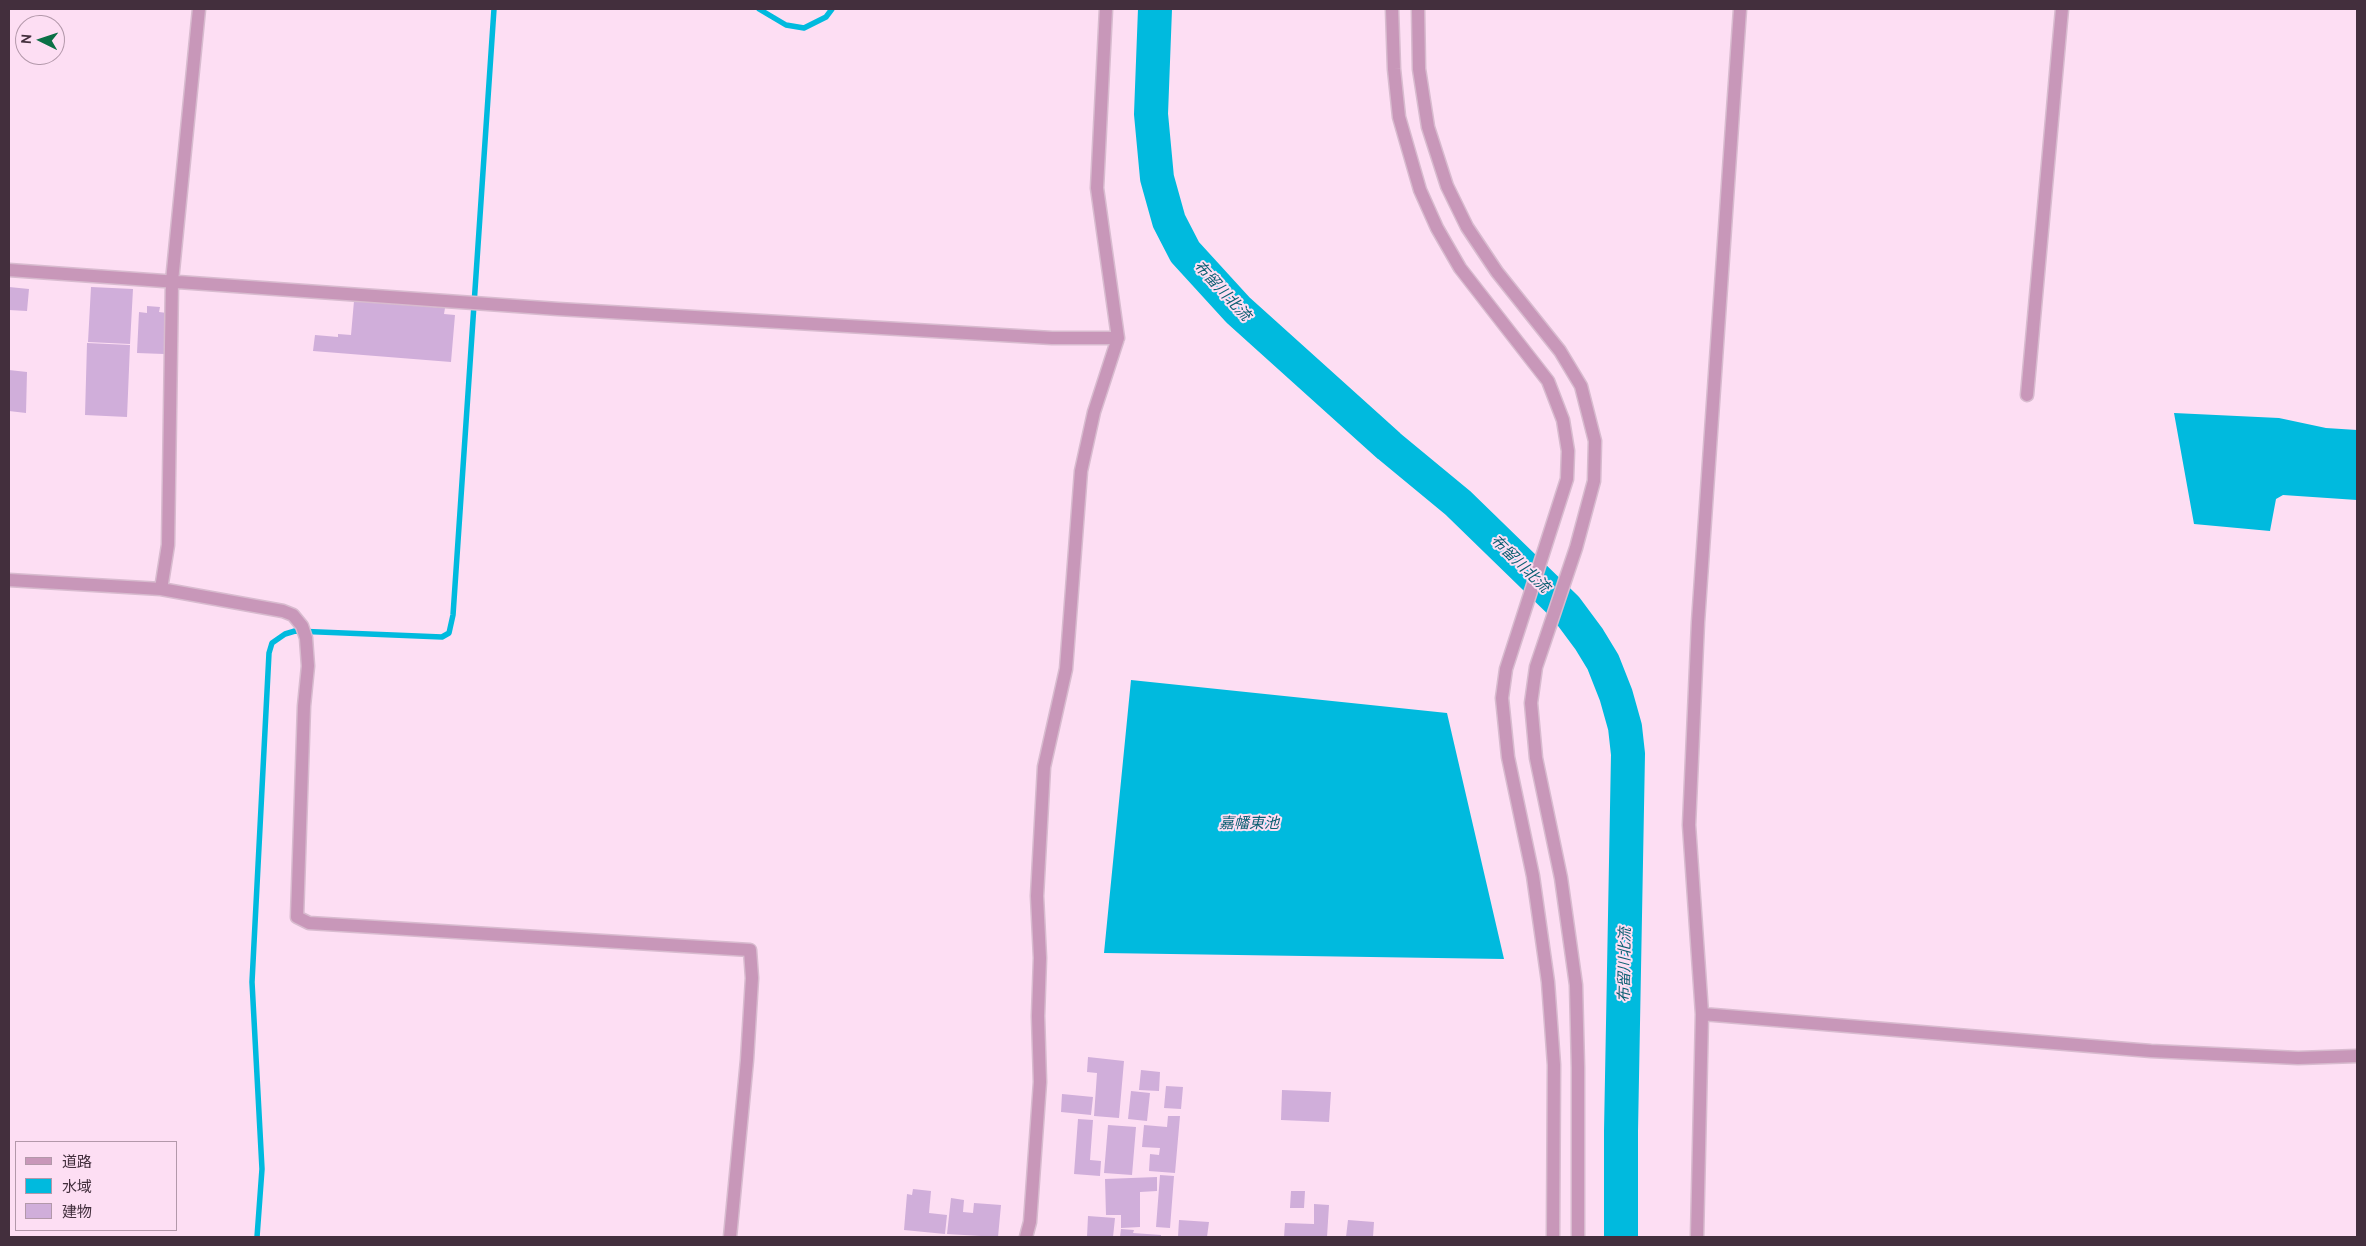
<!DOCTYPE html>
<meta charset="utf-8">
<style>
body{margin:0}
#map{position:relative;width:2366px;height:1246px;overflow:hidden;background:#fddef3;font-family:Cabin,"Noto Sans JP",sans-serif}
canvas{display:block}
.frame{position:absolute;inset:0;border:10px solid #432f3d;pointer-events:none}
.legend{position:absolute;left:15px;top:1141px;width:162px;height:90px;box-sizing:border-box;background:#fddef3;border:1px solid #b398aa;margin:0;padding:6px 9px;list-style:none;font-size:15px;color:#432f3d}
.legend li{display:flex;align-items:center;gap:10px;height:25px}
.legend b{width:25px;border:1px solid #b398aa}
.north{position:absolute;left:15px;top:15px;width:50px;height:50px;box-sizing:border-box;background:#fddef3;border:1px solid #b398aa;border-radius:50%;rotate:274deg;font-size:14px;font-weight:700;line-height:20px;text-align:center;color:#432f3d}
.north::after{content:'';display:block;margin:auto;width:18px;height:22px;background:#0b7046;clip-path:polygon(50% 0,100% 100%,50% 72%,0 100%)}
</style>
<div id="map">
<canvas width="2366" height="1246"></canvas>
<div class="frame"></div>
<ul class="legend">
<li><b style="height:6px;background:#c897b9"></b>道路</li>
<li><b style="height:14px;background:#00bade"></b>水域</li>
<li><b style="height:14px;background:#d0aeda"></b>建物</li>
</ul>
<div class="north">N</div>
</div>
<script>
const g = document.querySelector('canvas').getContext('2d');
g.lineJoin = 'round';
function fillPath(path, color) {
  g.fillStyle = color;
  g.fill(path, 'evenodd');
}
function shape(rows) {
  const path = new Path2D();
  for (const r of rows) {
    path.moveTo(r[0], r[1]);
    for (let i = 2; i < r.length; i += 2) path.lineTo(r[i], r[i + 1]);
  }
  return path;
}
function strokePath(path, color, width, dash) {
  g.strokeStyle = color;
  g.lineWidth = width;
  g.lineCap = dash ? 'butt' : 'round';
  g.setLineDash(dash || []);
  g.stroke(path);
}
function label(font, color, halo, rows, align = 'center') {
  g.font = font + ' Cabin,"Noto Sans JP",sans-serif';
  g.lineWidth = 4;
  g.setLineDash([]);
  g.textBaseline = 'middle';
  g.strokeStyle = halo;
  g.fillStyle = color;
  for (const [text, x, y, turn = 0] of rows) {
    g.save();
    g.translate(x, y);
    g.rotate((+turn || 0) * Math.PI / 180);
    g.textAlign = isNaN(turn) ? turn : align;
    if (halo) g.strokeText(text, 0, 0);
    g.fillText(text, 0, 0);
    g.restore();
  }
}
fillPath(shape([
 [2174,413,2279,418,2326,428,2357,430,2357,500,2283,495,2276,499,2270,531,2194,524],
 [1131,680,1447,713,1504,959,1104,953]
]), '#00bade');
strokePath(shape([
 [759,9,786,25,804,28,826,17,832,9],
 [257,1237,262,1169,252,982,269,653,272,643,285,634,295,631,442,637,449,633,453,615,494,9]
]), '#00bade', 5.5);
strokePath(shape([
 [1155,9,1151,114,1157,178,1169,221,1185,252,1238,310,1389,446,1458,503,1566,608,1589,639,1603,662,1616,695,1625,727,1628,754,1621,1131,1621,1237]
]), '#00bade', 34);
fillPath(shape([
 [9,287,29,289,27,311,9,310],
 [91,287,133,289,130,344,88,342],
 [354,301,445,308,444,314,455,315,451,362,313,351,315,335,338,337,338,334,351,335],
 [147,306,160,307,159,312,167,313,164,354,137,353,139,312,147,313],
 [87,343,130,345,127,417,85,415],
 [9,370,27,372,26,413,9,411],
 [1088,1057,1124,1061,1119,1118,1094,1116,1097,1073,1087,1072],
 [1141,1070,1160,1072,1159,1091,1139,1090],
 [1166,1086,1183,1087,1181,1109,1164,1108],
 [1282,1090,1331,1092,1329,1122,1281,1120],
 [1131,1091,1150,1093,1147,1121,1128,1119],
 [1062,1094,1093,1097,1091,1115,1061,1112],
 [1168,1116,1180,1116,1175,1173,1149,1171,1150,1154,1159,1155,1160,1148,1142,1147,1144,1125,1167,1127],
 [1078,1119,1093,1120,1090,1160,1101,1161,1100,1176,1074,1174],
 [1108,1125,1136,1127,1132,1175,1104,1173],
 [1160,1175,1174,1176,1170,1228,1156,1227],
 [1157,1177,1157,1191,1140,1192,1140,1227,1121,1228,1121,1215,1106,1215,1105,1179],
 [913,1189,931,1191,929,1213,947,1215,945,1234,904,1230,907,1194,912,1195],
 [1291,1191,1305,1191,1304,1208,1290,1208],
 [951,1198,964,1200,963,1212,973,1213,974,1203,1001,1205,998,1237,947,1234],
 [1314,1204,1329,1205,1327,1237,1284,1237,1285,1223,1314,1224],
 [1088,1216,1115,1218,1113,1237,1087,1237],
 [1179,1220,1209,1222,1207,1237,1178,1237],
 [1348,1220,1374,1222,1373,1237,1346,1237],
 [1121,1229,1134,1230,1133,1233,1161,1235,1161,1237,1120,1237]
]), '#d0aeda');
const minor = shape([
 [1392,9,1394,69,1399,117,1420,190,1437,228,1460,268,1548,381,1563,420,1568,451,1567,479,1506,669,1502,698,1508,757,1533,876,1548,982,1554,1065,1553,1237],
 [1418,9,1419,69,1428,127,1447,186,1467,227,1497,272,1560,351,1581,386,1595,441,1594,481,1576,548,1536,667,1531,703,1536,758,1561,878,1576,985,1578,1068,1578,1237],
 [9,270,558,309,1052,338,1118,338],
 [2027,395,2062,9],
 [9,580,161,589,283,611,293,615,302,626,306,638,308,666,304,706,297,917,309,923,750,950,752,978,747,1060,730,1237],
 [161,589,168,545,172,281,199,9],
 [1702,1014,2151,1051,2298,1058,2357,1056],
 [1026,1237,1030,1222,1040,1082,1038,1016,1040,958,1037,896,1044,767,1066,669,1081,471,1094,412,1118,338,1097,188,1106,9],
 [1697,1237,1702,1014,1689,825,1698,622,1740,9]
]);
strokePath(minor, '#d8bbcf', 15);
strokePath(minor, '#c897b9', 12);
label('italic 15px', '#0b5f72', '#fddef3', [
 ["布留川北流",1222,291,47],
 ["布留川北流",1520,564,44],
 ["嘉幡東池",1249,824],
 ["布留川北流",1625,965,-89]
]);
</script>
